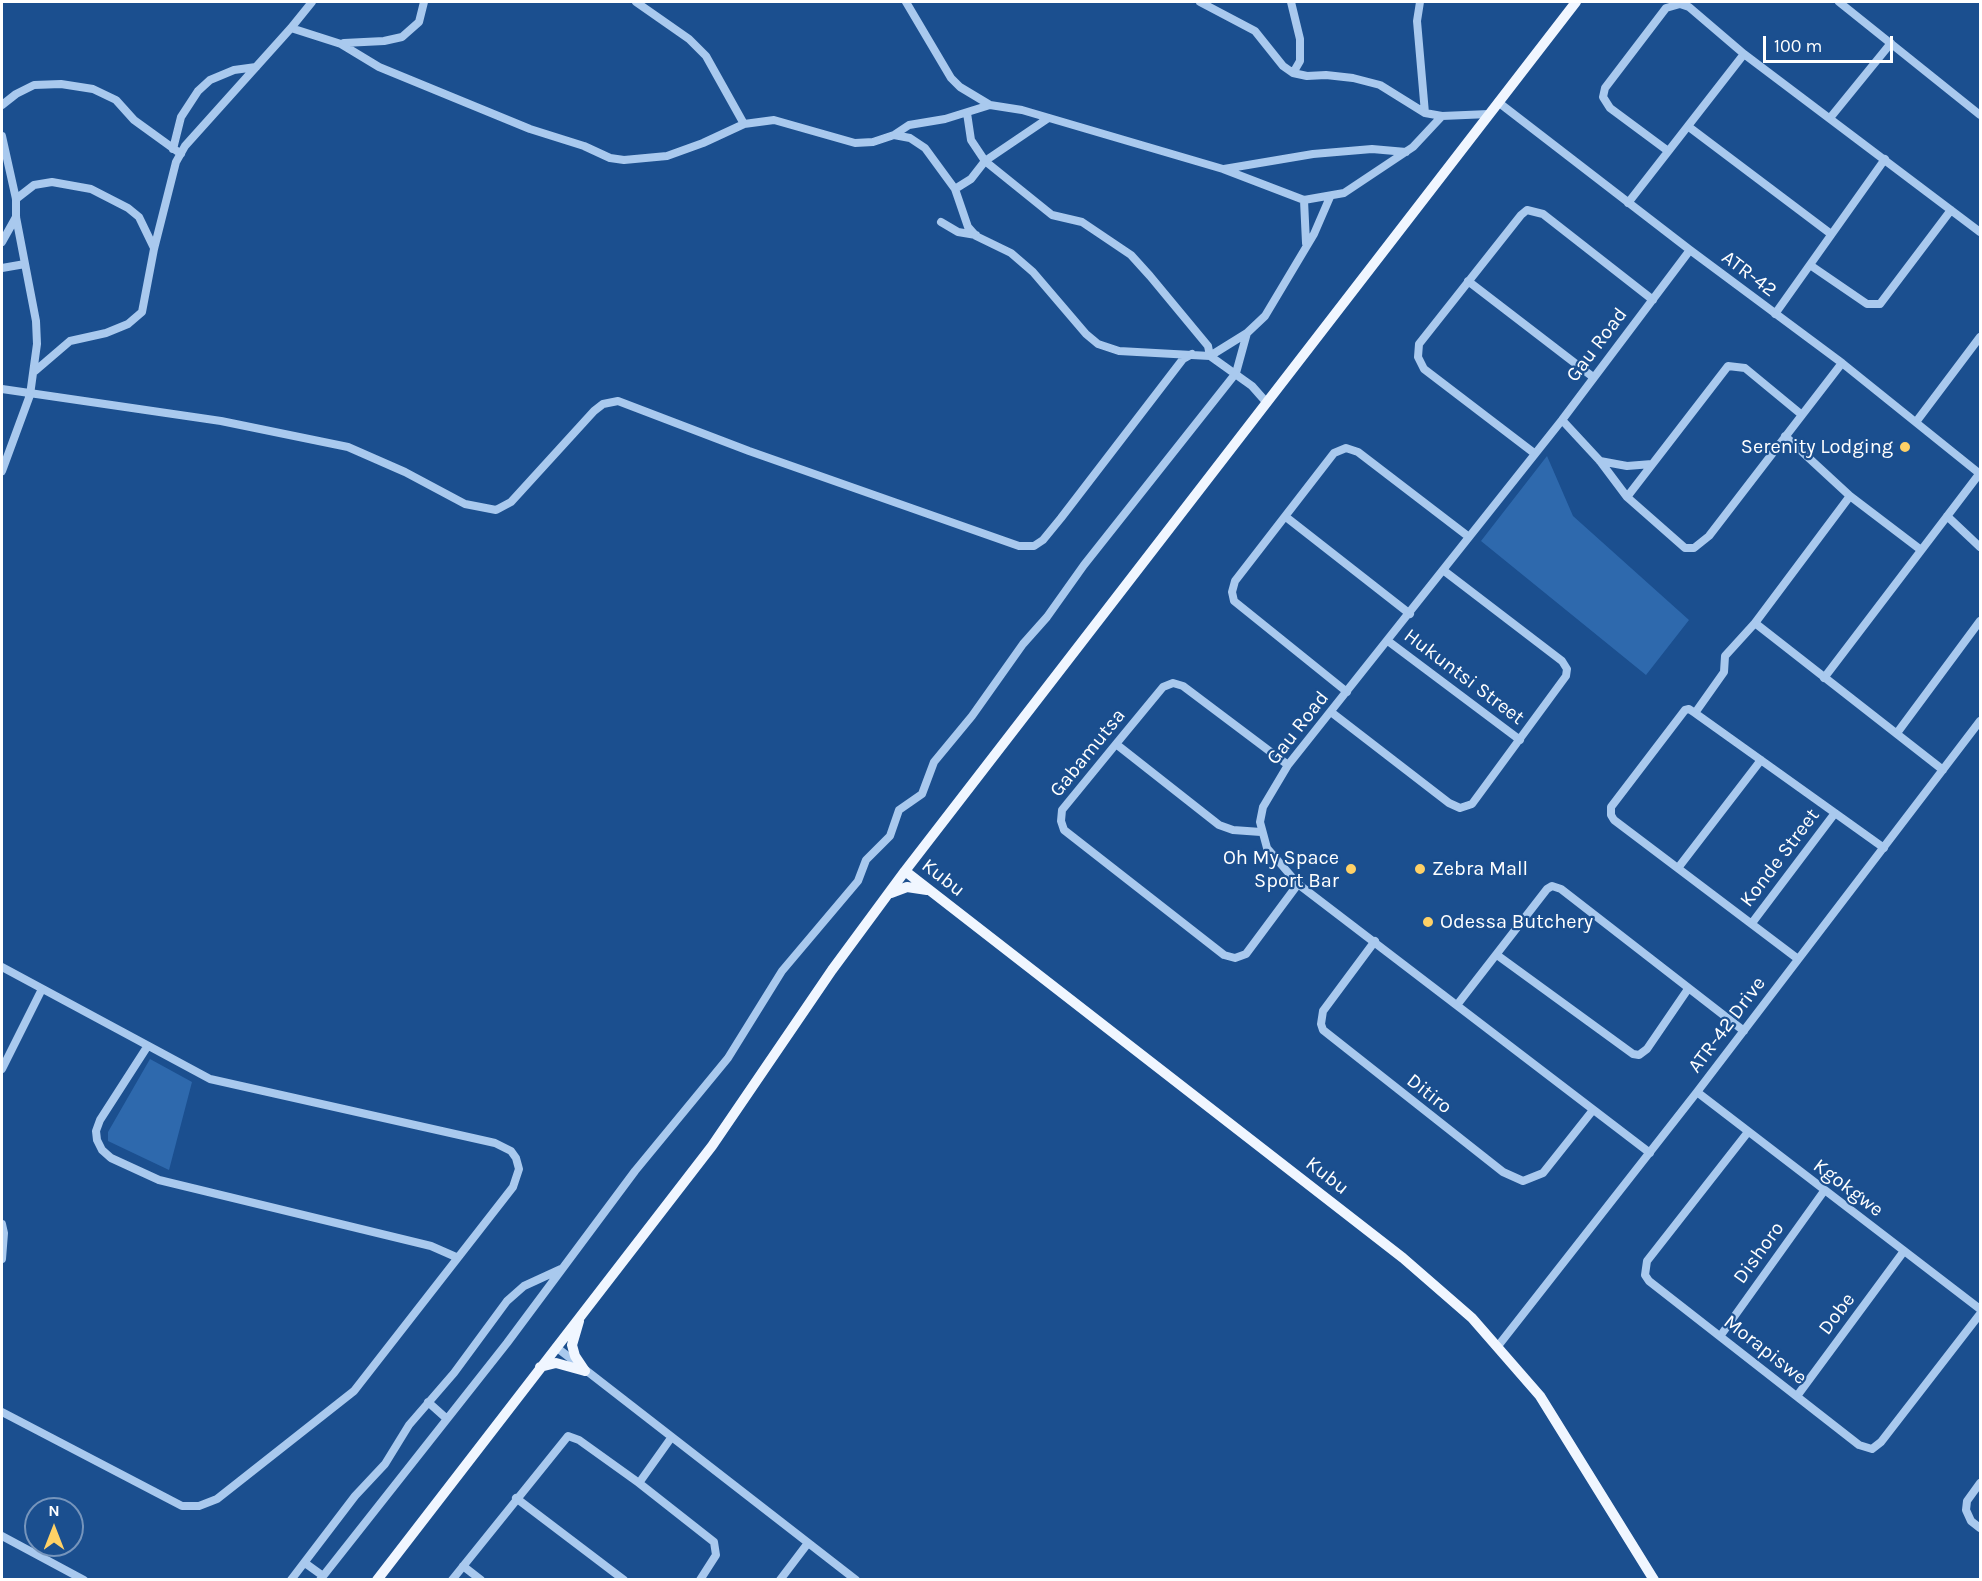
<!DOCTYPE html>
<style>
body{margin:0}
#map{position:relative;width:1982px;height:1581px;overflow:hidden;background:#1b4f8f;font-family:Karla,sans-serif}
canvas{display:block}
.frame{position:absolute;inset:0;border:3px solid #fff;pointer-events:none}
.north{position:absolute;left:24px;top:1497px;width:60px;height:60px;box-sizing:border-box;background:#1b4f8f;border:2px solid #7695bc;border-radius:50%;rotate:0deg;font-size:16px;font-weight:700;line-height:24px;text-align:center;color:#fff}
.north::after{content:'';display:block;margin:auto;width:21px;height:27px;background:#ffd166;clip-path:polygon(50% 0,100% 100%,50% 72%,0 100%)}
.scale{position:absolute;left:1763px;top:36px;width:130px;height:27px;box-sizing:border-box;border:3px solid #fff;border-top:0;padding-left:8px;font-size:18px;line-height:21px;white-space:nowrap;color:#fff;-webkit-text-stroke:4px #1b4f8f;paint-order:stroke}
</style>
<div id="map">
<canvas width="1982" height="1581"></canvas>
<div class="frame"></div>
<div class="north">N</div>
<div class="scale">100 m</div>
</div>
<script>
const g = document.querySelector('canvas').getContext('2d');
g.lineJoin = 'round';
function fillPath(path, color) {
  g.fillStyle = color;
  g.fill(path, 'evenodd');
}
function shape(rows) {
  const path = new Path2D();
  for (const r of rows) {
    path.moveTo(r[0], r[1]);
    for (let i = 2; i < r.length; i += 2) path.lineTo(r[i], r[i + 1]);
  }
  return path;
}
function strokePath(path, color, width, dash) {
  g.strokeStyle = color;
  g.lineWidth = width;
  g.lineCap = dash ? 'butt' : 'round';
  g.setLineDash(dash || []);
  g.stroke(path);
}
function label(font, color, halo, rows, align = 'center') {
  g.font = font + ' Karla,sans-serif';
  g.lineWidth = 4.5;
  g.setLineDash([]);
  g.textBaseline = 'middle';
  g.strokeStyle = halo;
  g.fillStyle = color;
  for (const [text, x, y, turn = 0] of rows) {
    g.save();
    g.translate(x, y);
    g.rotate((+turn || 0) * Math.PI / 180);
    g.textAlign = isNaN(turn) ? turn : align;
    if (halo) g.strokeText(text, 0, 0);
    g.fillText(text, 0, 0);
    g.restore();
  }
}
fillPath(shape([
 [1547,456,1573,516,1689,620,1646,675,1481,541],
 [150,1059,192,1082,169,1170,108,1141,108,1132]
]), '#2e69ad');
strokePath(shape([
 [636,2,689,39,706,56,744,124],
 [906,2,951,78,960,87,990,105,1022,110,1223,169,1304,200,1344,193,1413,147,1442,116,1489,114],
 [1200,2,1255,31,1283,66,1293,73,1307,76,1326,75,1353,78,1380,85,1425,113,1442,116],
 [1291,2,1300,39,1300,61,1293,73],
 [1420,2,1417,21,1425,113],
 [1839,2,1980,115],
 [291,28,341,44,379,67,530,129,584,146,610,158,624,160,667,156,703,143,744,124,774,120,855,143,873,142,894,135,910,138,925,148,955,189,968,227,976,236,1011,253,1033,272,1086,334,1098,344,1119,351,1210,356,1252,386,1267,403],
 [344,43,384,41,402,37,419,22,424,2],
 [1498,102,1690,250,1842,363,1980,474],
 [2,105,16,94,34,85,61,84,93,89,116,100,134,120,181,154],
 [967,113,971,140,985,161,1047,119],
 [1830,118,1891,43],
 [1689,127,1831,234],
 [894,135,909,125,945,119,990,105],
 [2,136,16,199,16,217,36,321,37,344,30,395,2,471],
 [173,149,181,117,198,91,210,80,234,70,256,67],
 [1668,151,1610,108,1603,97,1605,88,1666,8,1680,4,1689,7,1744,54,1980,232],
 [1224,169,1313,154,1372,149,1406,152],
 [955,189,971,179,985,161,1052,215,1082,222,1131,255,1150,276,1208,346,1210,356,1247,333,1265,316,1314,234,1330,197],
 [16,199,34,185,52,182,91,189,128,208,139,217,154,248],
 [1304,200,1306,243],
 [1628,203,1744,54],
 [941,222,958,232,976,235],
 [2,242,16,217],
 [1810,265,1867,304,1880,304,1951,210],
 [2,268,25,264],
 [1468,281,1593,377],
 [1775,314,1885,159],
 [35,371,70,341,106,333,128,324,142,312,154,249,176,162,185,146,291,28,312,2],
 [2,389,221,421,348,447,405,472,465,504,496,510,511,502,594,411,603,404,618,401,749,451,1019,546,1034,546,1043,540,1061,518,1183,359,1192,354],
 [1562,420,1600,461,1627,497,1685,548,1694,548,1709,536,1802,415],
 [1916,422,1980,337],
 [1785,436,1850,496,1921,550],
 [1534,453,1424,369,1418,357,1419,344,1521,215,1527,210,1543,214,1653,300],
 [1600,461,1627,466,1652,464],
 [1850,496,1755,623,1943,770],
 [1627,497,1728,366,1745,368,1802,415,1842,363],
 [1947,516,1980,547],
 [1286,517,1410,614],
 [1388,641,1520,740],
 [1824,678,1980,473],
 [1347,692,1234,601,1232,592,1235,581,1334,453,1346,448,1358,452,1469,537],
 [1331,712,1449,803,1460,808,1472,804,1566,676,1567,669,1562,661,1443,570],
 [1695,713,1724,672,1725,656,1755,623],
 [1897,733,1980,621],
 [1116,744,1219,825,1233,830,1261,832],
 [1288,765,1183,686,1173,683,1163,687,1116,744,1062,810,1061,821,1064,830,1224,955,1235,958,1246,954,1298,884],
 [1678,868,1761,760],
 [1752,923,1835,813],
 [1375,941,1323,1011,1321,1024,1323,1030,1503,1172,1523,1181,1543,1173,1593,1110],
 [1497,955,1633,1054,1639,1055,1647,1049,1688,989],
 [1798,959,1614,820,1611,815,1611,807,1685,710,1689,709,1695,713,1884,848],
 [2,967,210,1079,495,1143,511,1151,516,1158,519,1169,513,1187,354,1391,217,1499,199,1506,182,1506,2,1412],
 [1457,1005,1547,889,1552,886,1561,889,1744,1031],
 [147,1047,100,1120,96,1131,97,1140,102,1150,111,1158,159,1180,431,1246,456,1257],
 [2,1069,42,989],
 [1697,1092,1980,1309],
 [1748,1132,1647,1261,1645,1275,1649,1281,1859,1445,1872,1449,1881,1442,1980,1314],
 [1650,1153,1298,884,1267,848,1260,822,1263,807,1288,765,1562,420,1690,250],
 [2,1224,4,1233,2,1259],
 [1721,1335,1824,1191],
 [1498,1346,1697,1092,1980,721],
 [556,1347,856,1580],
 [1797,1396,1904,1251],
 [428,1402,447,1419],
 [639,1483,671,1438],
 [1980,1483,1967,1501,1966,1510,1971,1521,1980,1528],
 [516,1498,624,1580],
 [2,1536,84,1580],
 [305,1563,323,1576],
 [463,1566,481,1580],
 [291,1580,355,1496,385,1464,409,1425,454,1373,507,1301,524,1286,561,1269],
 [320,1580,507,1343,635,1171,728,1058,782,971,858,881,866,860,890,836,899,810,922,794,934,762,972,716,1023,644,1047,617,1084,565,1236,373,1247,333],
 [452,1580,568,1436,579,1440,639,1483,714,1542,716,1555,700,1580],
 [780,1580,808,1543]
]), '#a9c9ee', 8);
strokePath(shape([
 [905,871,1403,1258,1472,1318,1540,1396,1654,1580],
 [891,893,907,887,927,890],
 [579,1321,572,1345,575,1356,585,1371],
 [540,1367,556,1363,585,1371],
 [377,1580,712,1146,832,970,905,871,1576,2]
]), '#f0f6ff', 10);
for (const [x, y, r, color] of [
 [1905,447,6,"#ffd166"],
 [1351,869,6,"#ffd166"],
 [1420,869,6,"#ffd166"],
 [1428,922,6,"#ffd166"]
]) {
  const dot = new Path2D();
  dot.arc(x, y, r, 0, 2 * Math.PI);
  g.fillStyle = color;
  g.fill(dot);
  strokePath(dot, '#1b4f8f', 2);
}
label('20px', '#fff', '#1b4f8f', [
 ["ATR-42",1749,274,37],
 ["Gau Road",1597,345,-53],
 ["Hukuntsi Street",1464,677,37],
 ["Gau Road",1298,728,-52],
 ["Gabamutsa",1088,753,-51],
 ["Konde Street",1780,858,-53],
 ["Kubu",943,878,38],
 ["ATR-42 Drive",1727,1025,-53],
 ["Ditiro",1429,1094,38],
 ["Kubu",1327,1176,38],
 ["Kgokgwe",1848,1188,37],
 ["Dishoro",1759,1253,-54],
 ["Dobe",1837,1314,-53],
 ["Morapiswe",1765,1350,38]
]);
label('20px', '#fff', '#1b4f8f', [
 ["Serenity Lodging",1893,447],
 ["Oh My Space",1339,858],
 ["Sport Bar",1339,881],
 ["Zebra Mall",1432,869,"left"],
 ["Odessa Butchery",1440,922,"left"]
], 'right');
</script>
